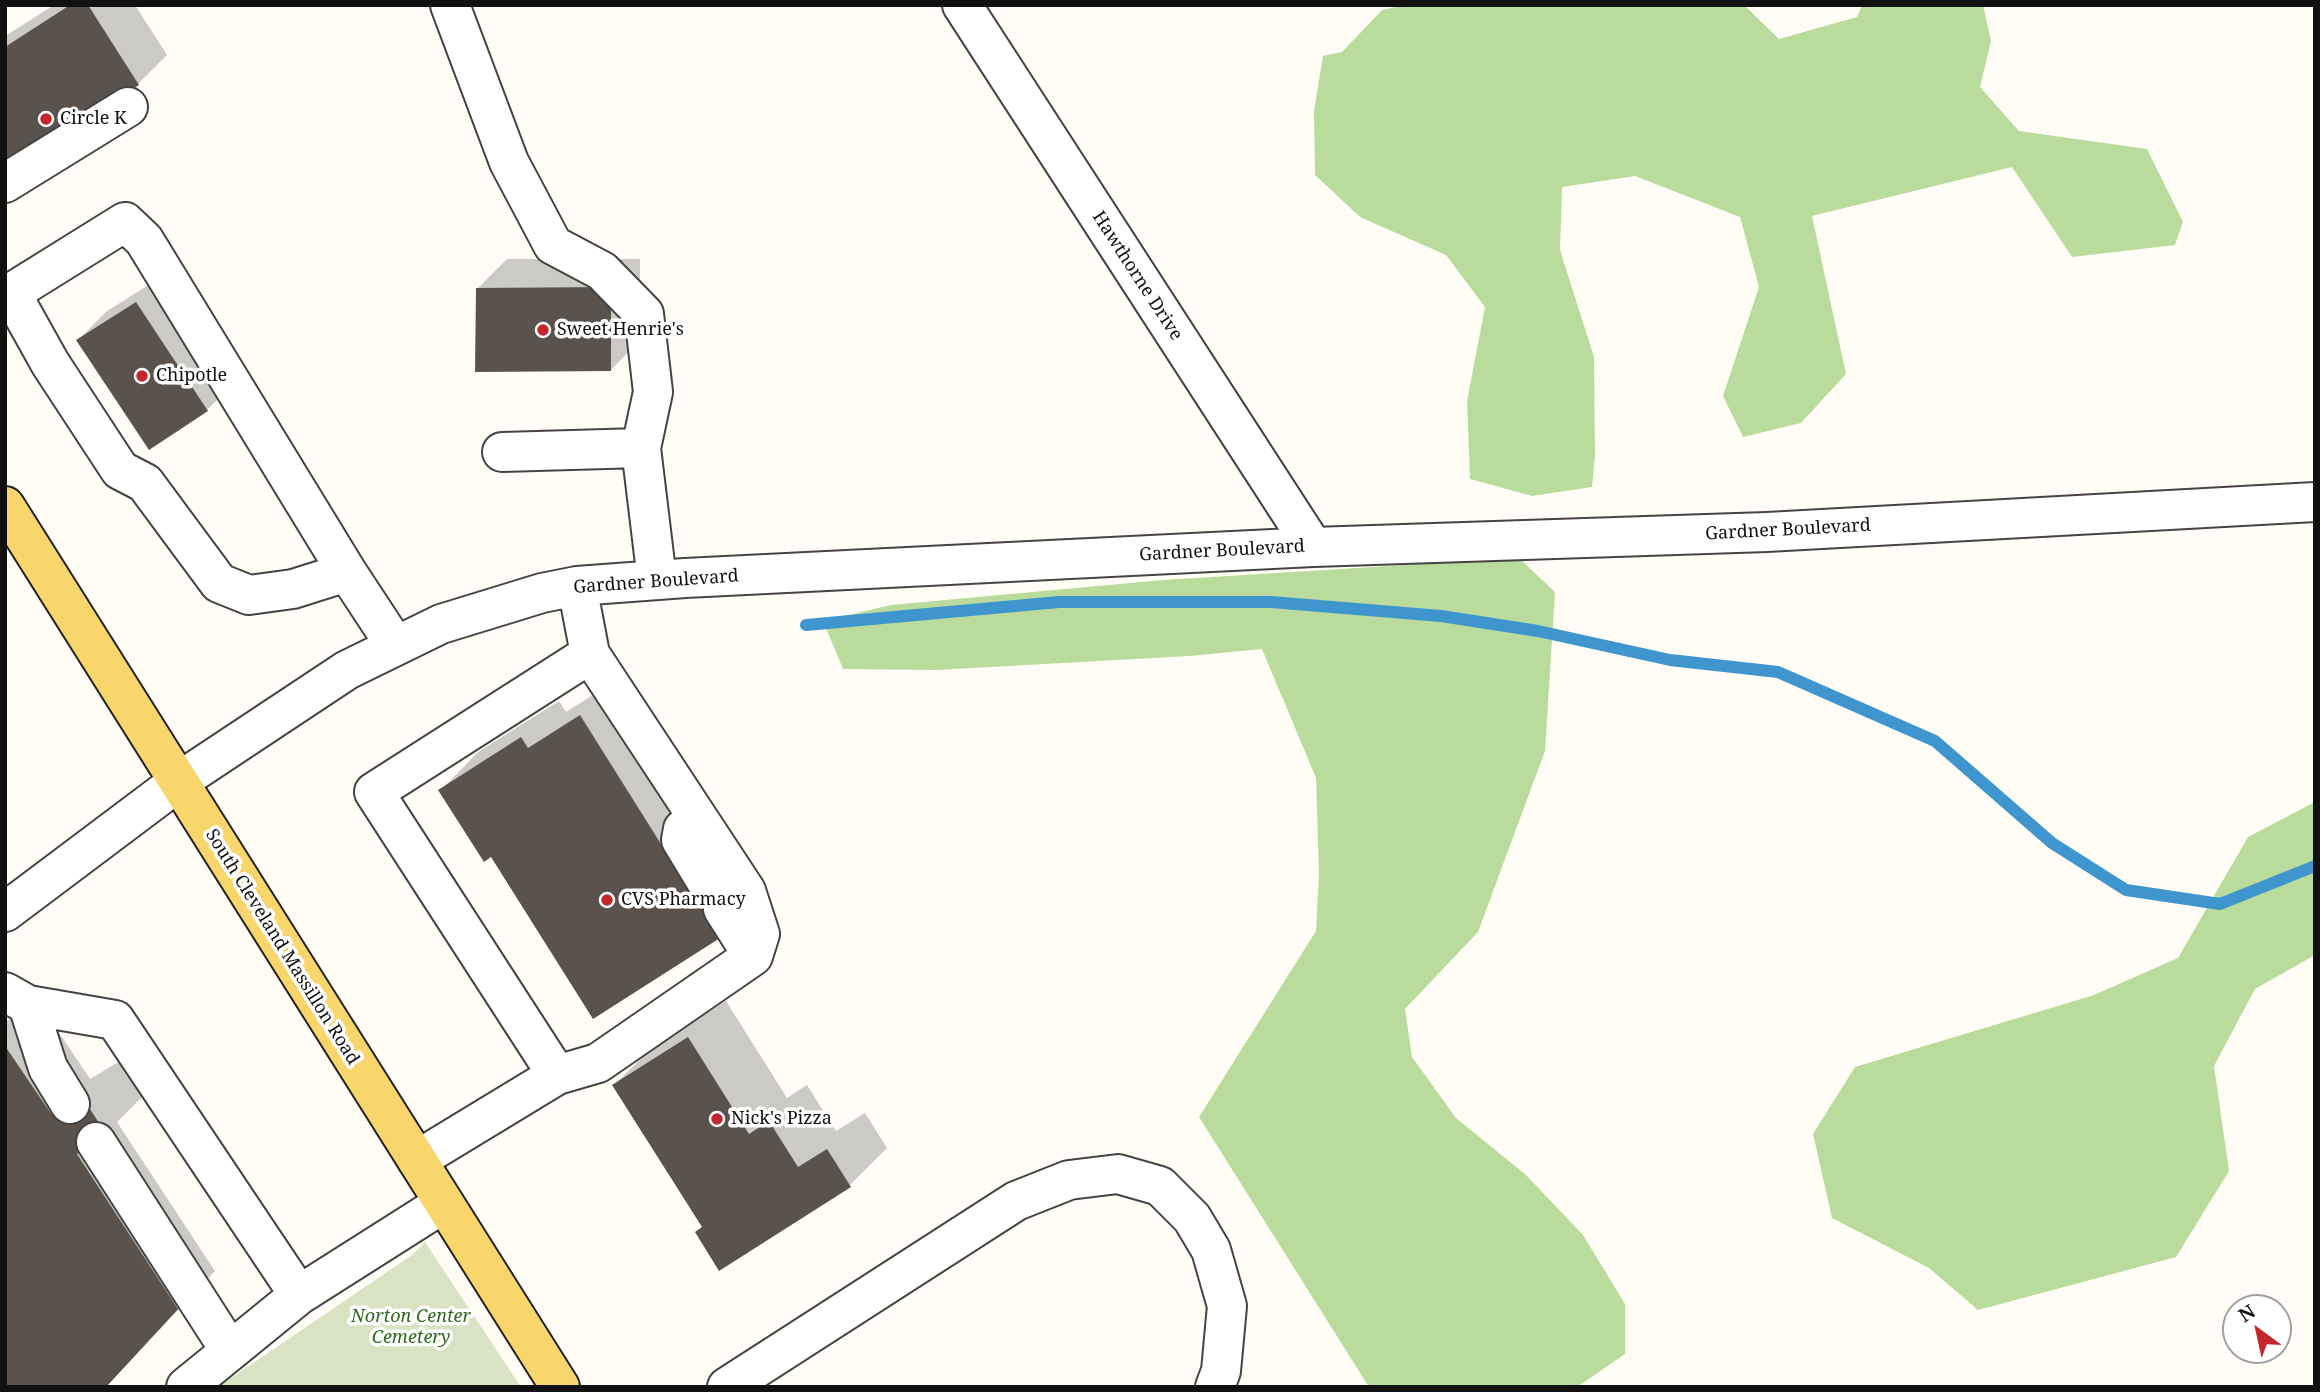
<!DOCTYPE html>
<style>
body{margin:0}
#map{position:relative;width:2320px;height:1392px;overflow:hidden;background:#fffdf5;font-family:"Noto Serif",serif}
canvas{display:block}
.frame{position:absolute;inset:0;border:7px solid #111;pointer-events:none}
.north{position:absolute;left:2222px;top:1294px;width:70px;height:70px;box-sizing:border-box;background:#fff;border:2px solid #a0a0a0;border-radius:50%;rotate:327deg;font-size:19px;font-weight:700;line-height:28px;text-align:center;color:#111}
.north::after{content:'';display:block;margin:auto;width:24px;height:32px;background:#c4262e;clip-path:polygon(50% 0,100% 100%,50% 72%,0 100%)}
</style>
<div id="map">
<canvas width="2320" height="1392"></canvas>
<div class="frame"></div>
<div class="north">N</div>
</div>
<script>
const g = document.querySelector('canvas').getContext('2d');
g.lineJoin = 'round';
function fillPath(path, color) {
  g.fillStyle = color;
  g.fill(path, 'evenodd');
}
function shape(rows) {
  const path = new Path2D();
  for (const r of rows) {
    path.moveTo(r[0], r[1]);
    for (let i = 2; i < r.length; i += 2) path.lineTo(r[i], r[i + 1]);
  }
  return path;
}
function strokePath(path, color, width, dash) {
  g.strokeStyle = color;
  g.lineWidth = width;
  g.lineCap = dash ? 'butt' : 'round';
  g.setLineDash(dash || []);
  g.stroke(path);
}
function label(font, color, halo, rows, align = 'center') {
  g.font = font + ' "Noto Serif",serif';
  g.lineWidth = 7;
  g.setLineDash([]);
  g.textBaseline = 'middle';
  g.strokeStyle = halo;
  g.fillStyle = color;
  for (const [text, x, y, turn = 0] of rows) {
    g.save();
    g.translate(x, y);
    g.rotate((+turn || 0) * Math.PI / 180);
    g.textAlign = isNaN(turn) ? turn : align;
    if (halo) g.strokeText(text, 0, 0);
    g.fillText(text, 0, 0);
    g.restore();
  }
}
fillPath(shape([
 [1406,5,1744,5,1779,39,1857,17,1862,5,1983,5,1991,41,1980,87,2019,131,2147,149,2183,222,2175,245,2072,257,2012,167,1812,216,1846,374,1801,423,1743,437,1723,396,1759,287,1740,217,1635,176,1562,187,1560,250,1594,357,1595,455,1592,487,1532,496,1470,479,1467,401,1485,307,1446,255,1360,217,1315,175,1314,111,1323,56,1342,52,1382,10],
 [1519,558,1555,592,1545,751,1478,932,1405,1009,1412,1057,1456,1118,1526,1175,1583,1235,1625,1304,1625,1354,1577,1387,1369,1387,1199,1117,1316,931,1319,874,1316,778,1262,649,1189,656,936,670,843,669,823,621,891,605,1163,580],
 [2315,802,2315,955,2255,989,2214,1066,2229,1171,2176,1257,1978,1310,1929,1268,1832,1218,1813,1134,1855,1067,2094,995,2178,958,2248,837]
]), '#b9dc9c');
fillPath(shape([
 [425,1242,521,1387,218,1387,412,1255]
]), '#d9e3c4');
fillPath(shape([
 [54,5,135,5,167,55,138,84,14,164,5,150,5,36],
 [507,259,640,259,640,340,611,370,477,289],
 [166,274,236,381,207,410,78,340,107,311],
 [618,679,757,899,719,936,491,855,441,790,478,752,559,701,566,712],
 [38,1001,90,1079,120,1061,143,1096,117,1122,215,1271,106,1387,5,1387,5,1022],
 [726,1001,787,1098,807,1085,836,1131,865,1113,887,1148,850,1185,697,1232,703,1225,614,1085,652,1048]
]), '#0003');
strokePath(shape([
 [806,625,1059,602,1271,602,1441,616,1538,631,1670,660,1778,672,1935,741,2052,843,2126,890,2220,904,2315,866]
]), '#3f96cf', 12);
fillPath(shape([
 [70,5,88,5,139,85,14,167,5,154,5,47],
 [611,287,611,371,475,372,476,288],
 [136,302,208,411,149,450,76,340],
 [580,715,720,938,593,1019,491,857,484,862,438,790,521,737,528,748],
 [688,1037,749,1134,769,1121,798,1167,827,1149,851,1187,719,1271,695,1232,702,1227,612,1085],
 [5,1046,52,1115,82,1097,107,1135,77,1154,178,1309,106,1387,5,1387]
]), '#5a524d');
const minor = shape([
 [450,5,509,162,553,245,602,271,644,314,653,392,641,448,502,452],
 [962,5,1313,547],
 [5,183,128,107],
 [641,448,657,580],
 [347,572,293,589,249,595,219,583,145,483,120,470,50,363,11,293,125,222,144,240,347,572,395,645],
 [683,829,681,840,707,883],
 [723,909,753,956],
 [5,912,178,782,347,670,441,624,542,593,577,586,685,578,1313,547,1767,532,2315,502],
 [5,992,28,1005,115,1020,299,1295],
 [28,1005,48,1068,70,1104],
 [557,1075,374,792,590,654,577,586],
 [96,1142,229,1349],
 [417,1160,557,1075,598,1063,753,956,760,934,746,891,590,654],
 [186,1387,299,1295,444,1203],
 [727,1387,1016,1201,1069,1180,1118,1174,1160,1186,1192,1218,1211,1250,1227,1306,1221,1371,1215,1387]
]);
const major = shape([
 [5,506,560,1387]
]);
strokePath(minor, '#444', 42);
strokePath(major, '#222', 42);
strokePath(minor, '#fff', 38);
strokePath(major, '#f9d66b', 38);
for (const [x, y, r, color] of [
 [46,119,7,"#c4262e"],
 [543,330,7,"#c4262e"],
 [142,376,7,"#c4262e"],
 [607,900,7,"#c4262e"],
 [717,1119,7,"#c4262e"]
]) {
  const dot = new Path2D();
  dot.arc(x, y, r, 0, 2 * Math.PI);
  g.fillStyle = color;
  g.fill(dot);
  strokePath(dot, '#fff', 2.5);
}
label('18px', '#111', '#fff', [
 ["Circle K",60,119],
 ["Sweet Henrie's",557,330],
 ["Chipotle",156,376],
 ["CVS Pharmacy",621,900],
 ["Nick's Pizza",731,1119]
], 'left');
label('18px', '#111', '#fff', [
 ["Hawthorne Drive",1137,276,57],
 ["Gardner Boulevard",1788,530,-3],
 ["Gardner Boulevard",1222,551,-3],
 ["Gardner Boulevard",656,582,-4],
 ["South Cleveland Massillon Road",282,947,58]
]);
label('italic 18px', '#2f6b1f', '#fff', [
 ["Norton Center",411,1317],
 ["Cemetery",411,1338]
]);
</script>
